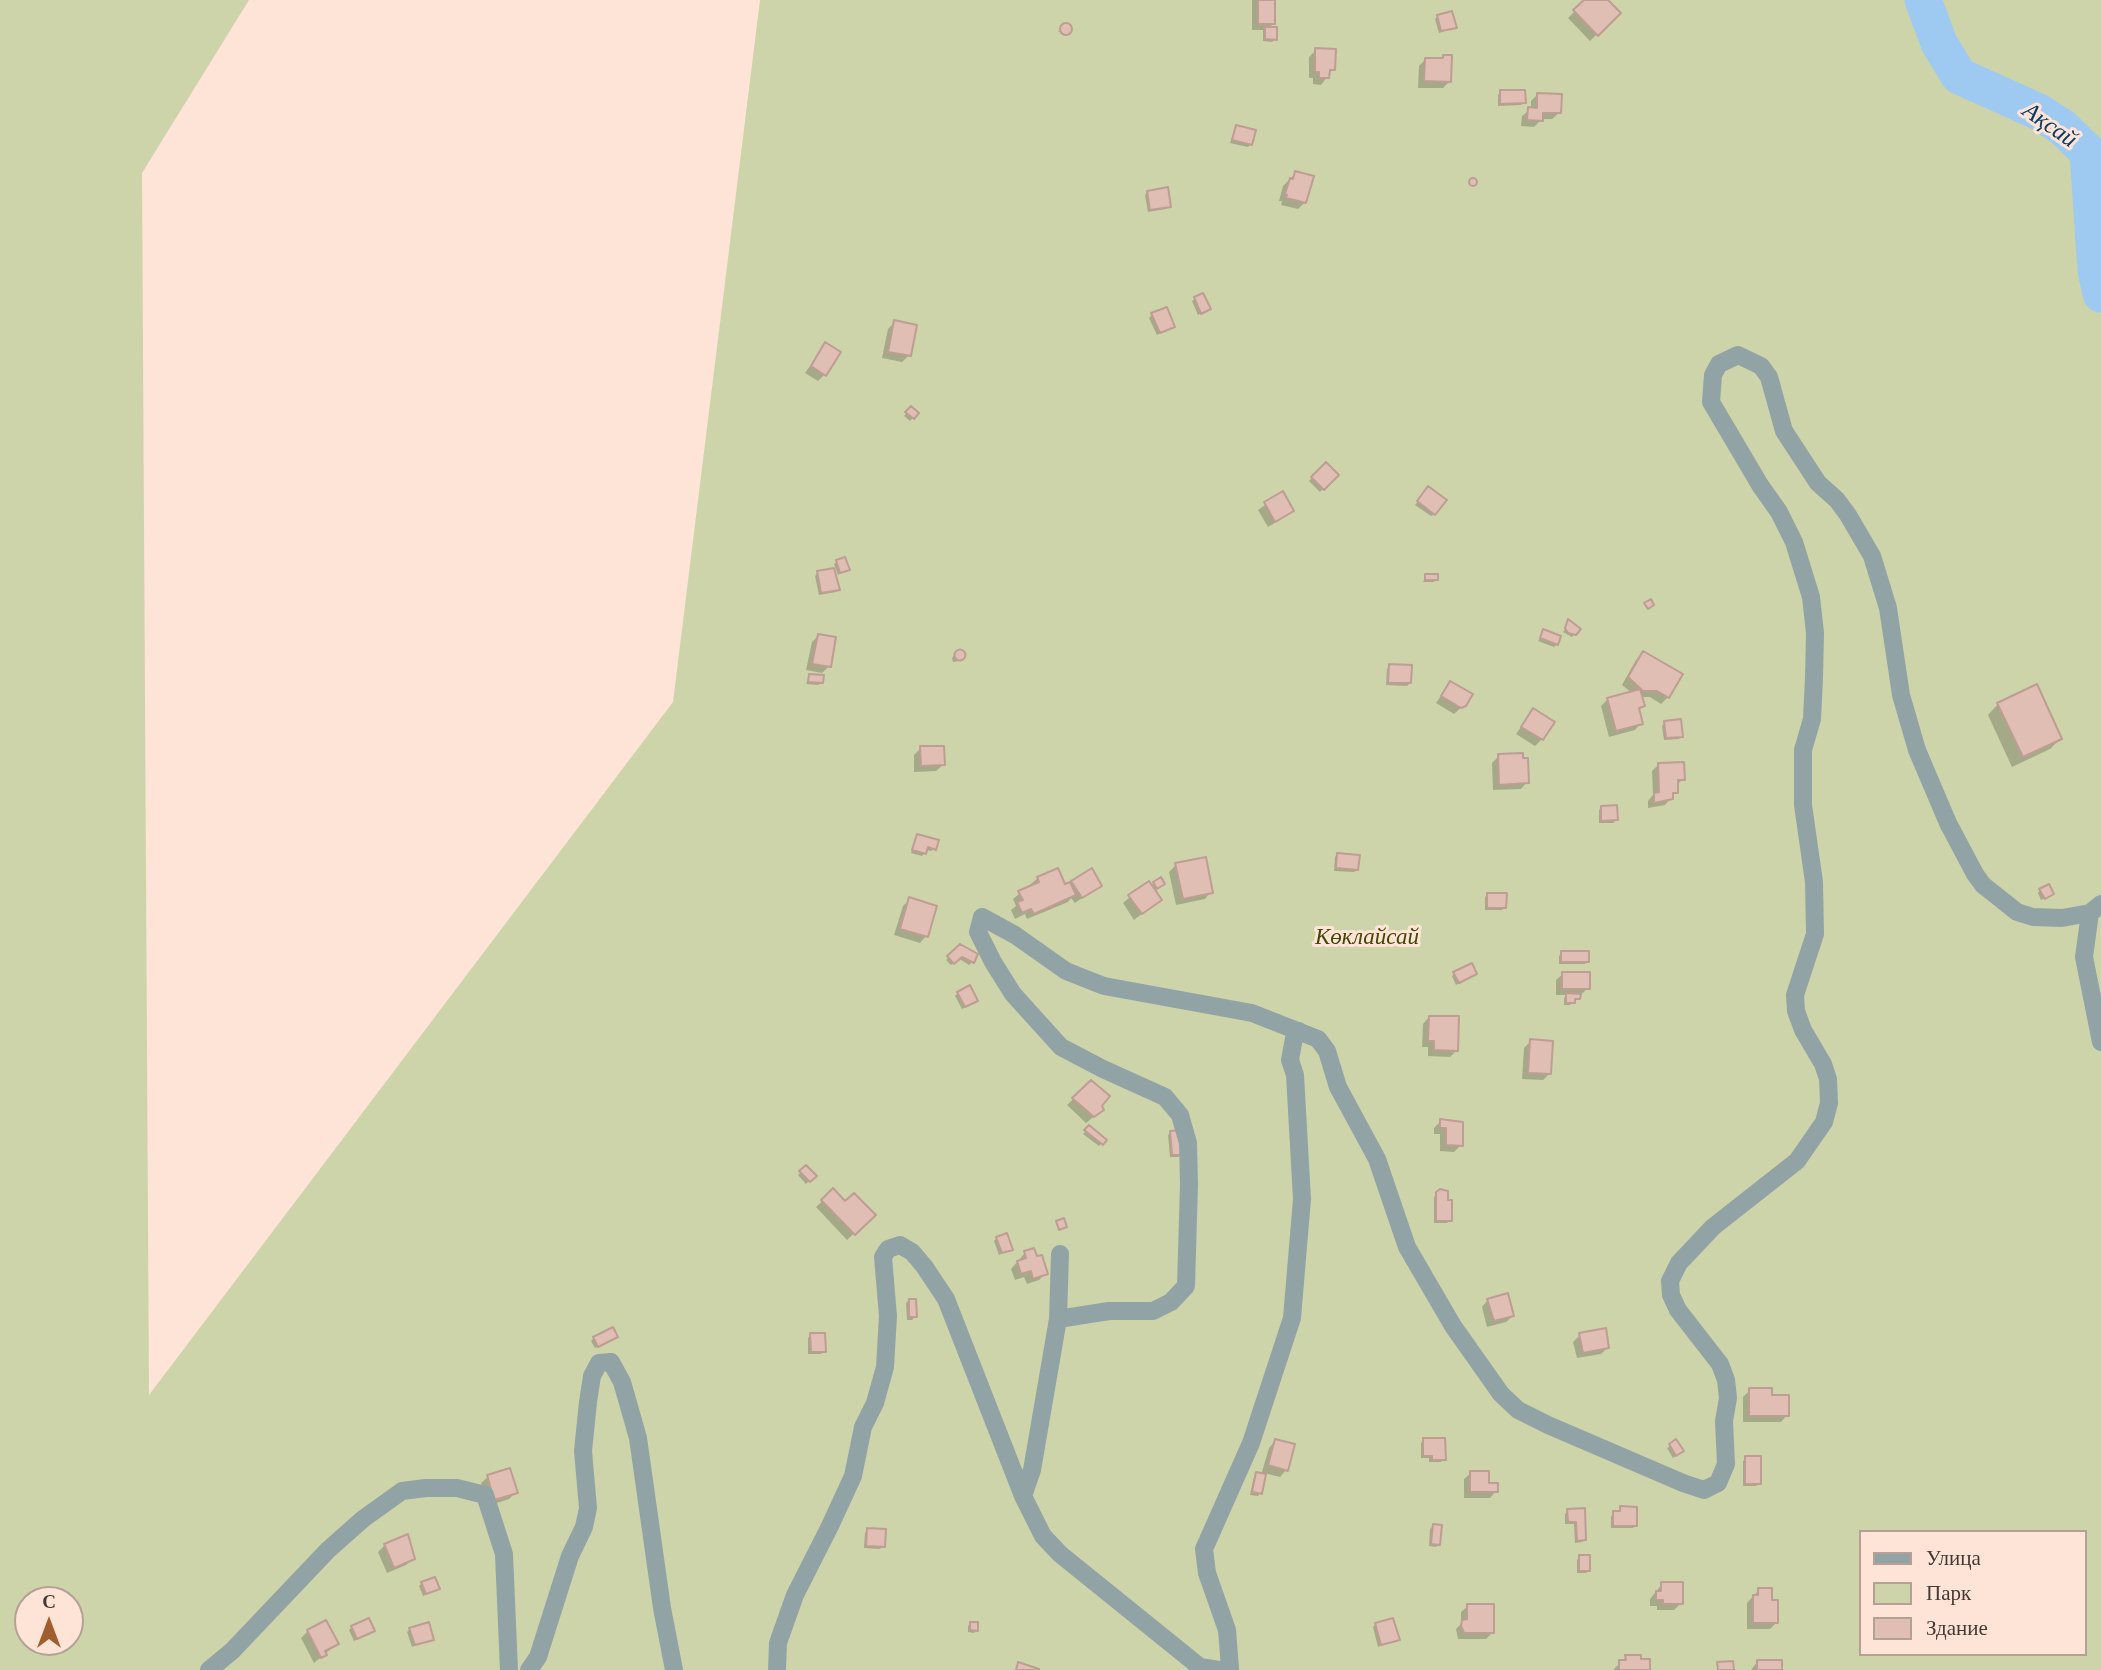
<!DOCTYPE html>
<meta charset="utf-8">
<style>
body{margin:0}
#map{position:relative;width:2101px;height:1670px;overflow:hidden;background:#fee4d7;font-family:"Crimson Pro",serif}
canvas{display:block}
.legend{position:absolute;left:1859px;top:1530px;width:228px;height:126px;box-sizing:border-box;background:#fee4d7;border:2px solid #b4a095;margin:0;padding:9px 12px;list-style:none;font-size:21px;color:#463933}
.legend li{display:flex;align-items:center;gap:14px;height:35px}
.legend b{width:35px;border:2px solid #b4a095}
.north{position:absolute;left:14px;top:1586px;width:70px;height:70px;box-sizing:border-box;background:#fee4d7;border:2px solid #b4a095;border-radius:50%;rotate:0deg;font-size:19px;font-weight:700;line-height:28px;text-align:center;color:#463933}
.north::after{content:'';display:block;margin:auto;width:24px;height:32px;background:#a05d2d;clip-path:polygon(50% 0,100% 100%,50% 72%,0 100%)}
</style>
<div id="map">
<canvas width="2101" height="1670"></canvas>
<ul class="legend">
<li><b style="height:9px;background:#92a3a6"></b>Улица</li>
<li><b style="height:19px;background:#ced4aa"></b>Парк</li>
<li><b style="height:19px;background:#e0beb3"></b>Здание</li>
</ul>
<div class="north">С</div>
</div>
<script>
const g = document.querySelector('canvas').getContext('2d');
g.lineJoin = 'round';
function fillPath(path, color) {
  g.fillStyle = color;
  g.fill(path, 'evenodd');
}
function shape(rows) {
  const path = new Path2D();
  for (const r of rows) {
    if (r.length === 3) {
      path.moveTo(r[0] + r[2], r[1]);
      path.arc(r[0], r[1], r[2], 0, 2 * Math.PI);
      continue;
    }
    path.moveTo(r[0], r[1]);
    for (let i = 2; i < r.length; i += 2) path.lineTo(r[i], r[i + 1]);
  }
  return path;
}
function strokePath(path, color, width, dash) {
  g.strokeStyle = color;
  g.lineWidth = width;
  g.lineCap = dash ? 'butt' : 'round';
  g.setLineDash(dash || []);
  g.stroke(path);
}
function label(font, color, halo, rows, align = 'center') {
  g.font = font + ' "Crimson Pro",serif';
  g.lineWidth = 6;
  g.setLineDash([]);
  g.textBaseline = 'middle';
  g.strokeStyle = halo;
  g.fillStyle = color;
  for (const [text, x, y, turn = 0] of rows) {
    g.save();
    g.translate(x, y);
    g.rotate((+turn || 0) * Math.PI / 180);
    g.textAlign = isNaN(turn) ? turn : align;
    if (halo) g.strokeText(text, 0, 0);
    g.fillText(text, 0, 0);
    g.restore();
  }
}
fillPath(shape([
 [0,0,249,0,142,173,149,1395,673,702,760,0,2101,0,2101,1670,0,1670],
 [1861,1532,2085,1532,2085,1654,1861,1654],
 [28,1600,70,1600,70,1642,28,1642]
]), '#ced4aa');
fillPath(shape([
 [1252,0,1274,0,1274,23,1268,29,1275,39,1272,42,1263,41,1263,30,1252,30],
 [1586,0,1606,0,1619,13,1590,41,1568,18],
 [1438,16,1455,27,1439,33,1435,19],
 [1067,25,1070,27,1069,33,1058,32],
 [1316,50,1333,69,1321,85,1313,84,1313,78,1309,78,1309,57],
 [1444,56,1450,81,1443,88,1418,88,1419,66,1426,59,1441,60],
 [1501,92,1524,102,1521,105,1498,106,1498,95],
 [1538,94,1559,113,1552,119,1542,119,1534,127,1521,126,1522,116,1531,109,1531,101],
 [1236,127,1250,145,1248,147,1230,143],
 [1296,173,1305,202,1298,209,1281,205,1282,201,1279,201,1283,186],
 [1148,192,1169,206,1166,209,1148,212,1145,195],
 [1195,299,1208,309,1198,315,1192,301],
 [1152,315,1173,326,1157,335,1149,318],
 [895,322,909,355,902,362,882,358,888,329],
 [825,345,825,374,818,381,805,373],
 [911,408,917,413,910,421,904,416],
 [1326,464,1336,475,1320,492,1309,481],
 [1426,491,1434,514,1431,516,1415,505],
 [1282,493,1292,511,1285,517,1268,527,1258,510],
 [837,562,848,569,838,575,834,564],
 [818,573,838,589,836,592,819,595,815,576],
 [1426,576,1437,579,1434,582,1423,582],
 [1569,622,1579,629,1572,637,1563,632],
 [1544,632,1557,644,1554,647,1538,641],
 [818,636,829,666,822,673,806,670,812,642],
 [956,653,964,654,959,661,953,662,952,658],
 [1643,653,1681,675,1668,697,1661,704,1650,697,1640,697,1643,706,1638,711,1641,723,1635,730,1609,737,1601,706,1608,699,1632,693,1622,685,1636,660],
 [1390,666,1410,683,1407,686,1386,685,1387,669],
 [809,676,821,683,818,685,806,684],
 [1450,683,1464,705,1454,714,1436,703],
 [1998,704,2060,739,2050,749,2012,767,1988,715],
 [1533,710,1542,739,1535,746,1516,734],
 [1665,723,1681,736,1679,739,1664,740,1662,726],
 [921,748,943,765,936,771,914,772,914,755],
 [1499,756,1527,782,1521,789,1493,790,1492,763],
 [1659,764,1683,779,1676,786,1676,792,1665,805,1648,808,1648,801,1653,795,1652,771],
 [1602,807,1616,820,1613,823,1599,823,1599,810],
 [917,836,934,849,931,851,926,850,922,856,911,853],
 [1338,854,1357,870,1354,872,1334,871,1335,857],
 [1176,865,1211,892,1205,899,1176,905,1169,872],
 [1038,878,1064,886,1072,882,1100,885,1075,903,1071,898,1068,902,1027,919,1025,914,1015,919,1011,910,1016,906,1013,899],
 [1160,880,1160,887,1154,891,1160,900,1134,920,1123,903,1130,897],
 [2040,890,2049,896,2041,900,2038,893],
 [1488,894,1505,907,1502,910,1485,910,1485,897],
 [910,899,926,936,920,943,894,935,903,906],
 [960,946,972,962,969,965,958,958,951,965,946,960],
 [1562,953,1588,961,1585,964,1559,964,1559,956],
 [1454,974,1475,974,1456,985,1452,976],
 [1563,974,1588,988,1570,1005,1564,1005,1564,998,1567,995,1556,995,1556,980],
 [958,993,974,1003,962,1009,955,996],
 [1429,1017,1457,1050,1450,1057,1428,1056,1428,1047,1422,1047,1423,1024],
 [1531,1041,1550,1073,1543,1080,1522,1079,1524,1048],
 [1091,1082,1102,1110,1086,1123,1067,1105],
 [1441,1121,1461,1145,1454,1152,1440,1151,1440,1134,1434,1134,1434,1128],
 [1089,1128,1104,1140,1099,1146,1083,1134],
 [1171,1132,1181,1154,1178,1157,1170,1157,1168,1135],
 [806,1167,814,1176,806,1184,798,1175],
 [833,1191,845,1204,873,1215,847,1240,816,1207],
 [1440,1191,1450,1220,1447,1223,1434,1223,1434,1197],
 [997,1238,1011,1249,999,1255,994,1241],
 [1025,1253,1046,1273,1039,1280,1027,1284,1024,1277,1015,1280,1011,1269],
 [909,1300,915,1317,912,1320,907,1320,906,1303],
 [1488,1300,1513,1316,1506,1322,1487,1327,1482,1307],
 [811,1335,824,1351,821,1354,808,1354,808,1338],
 [1580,1335,1608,1347,1601,1354,1577,1358,1573,1342],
 [616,1337,595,1348,591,1341,594,1338],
 [1750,1390,1771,1397,1787,1415,1781,1422,1743,1422,1743,1397],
 [1424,1440,1444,1459,1441,1462,1429,1462,1429,1458,1421,1458,1421,1443],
 [1275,1441,1286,1470,1280,1477,1264,1473,1260,1493,1258,1496,1250,1495,1254,1477,1257,1474,1261,1475,1269,1448],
 [1676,1442,1679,1453,1673,1458,1667,1448],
 [1746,1458,1759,1484,1756,1486,1743,1486,1743,1461],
 [1471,1473,1487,1484,1496,1491,1490,1498,1464,1498,1464,1479],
 [488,1477,516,1492,509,1499,488,1506,481,1483],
 [1621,1508,1635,1525,1633,1528,1611,1528,1611,1516,1618,1513],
 [1583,1510,1585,1539,1582,1542,1575,1543,1574,1524,1565,1524,1565,1514,1568,1511],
 [1433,1526,1439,1544,1436,1547,1429,1546,1430,1529],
 [868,1530,883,1546,880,1549,864,1548,865,1533],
 [385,1545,413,1558,406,1565,387,1573,378,1552],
 [1580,1557,1589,1570,1586,1573,1577,1573,1577,1560],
 [422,1583,438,1589,423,1596,419,1586],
 [1662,1584,1681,1603,1674,1610,1657,1610,1657,1606,1650,1606,1650,1599],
 [1759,1590,1771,1602,1777,1622,1770,1629,1747,1629,1747,1603],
 [1468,1606,1492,1633,1486,1639,1458,1639,1456,1629,1461,1624,1461,1612],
 [971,1623,976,1630,974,1633,968,1632,968,1626],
 [1376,1624,1398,1640,1378,1647,1373,1627],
 [352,1627,373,1631,354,1641,349,1630],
 [410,1629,432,1639,412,1647,407,1632],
 [308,1631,337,1644,314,1663,301,1638],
 [1626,1657,1648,1670,1613,1670],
 [1758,1661,1780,1670,1751,1670]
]), '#0003');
strokePath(shape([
 [1923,0,1939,43,1959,76,2039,112,2062,127,2088,152,2096,270,2101,294]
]), '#9ec9f1', 37);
const building = shape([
 [1258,0,1275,0,1275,24,1258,24,1258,0],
 [1584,0,1608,0,1621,13,1598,36,1573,10,1584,0],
 [1452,11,1457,28,1441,31,1437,15,1452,11],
 [1066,29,6],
 [1265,27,1277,27,1277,40,1265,39,1265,27],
 [1315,48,1336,49,1335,70,1330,70,1329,78,1319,78,1319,72,1315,72,1315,48],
 [1443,55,1452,55,1451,82,1424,81,1425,58,1443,58,1443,55],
 [1500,90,1525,90,1526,103,1500,104,1500,90],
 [1537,93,1562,94,1561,113,1543,113,1543,121,1527,120,1528,107,1537,108,1537,93],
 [1236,125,1256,130,1252,145,1232,140,1236,125],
 [1295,171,1314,176,1306,203,1286,198,1287,195,1285,194,1290,178,1293,179,1295,171],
 [1473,182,4],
 [1168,187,1171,207,1150,210,1147,191,1168,187],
 [1203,293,1211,309,1201,314,1194,297,1203,293],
 [1167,307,1175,327,1160,333,1151,313,1167,307],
 [894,320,917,325,911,356,888,352,894,320],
 [825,342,841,352,826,376,811,366,825,342],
 [911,406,919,413,914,419,905,412,911,406],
 [1326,462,1339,475,1324,490,1311,477,1326,462],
 [1428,486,1447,500,1435,515,1417,501,1428,486],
 [1283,491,1294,511,1275,522,1264,502,1283,491],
 [845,557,850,570,840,573,836,560,845,557],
 [834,568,840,590,821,593,817,571,834,568],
 [1425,574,1438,574,1438,580,1425,580,1425,574],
 [1651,599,1654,605,1648,609,1644,603,1651,599],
 [1568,619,1581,629,1576,635,1568,633,1565,628,1568,619],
 [1543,629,1561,636,1558,645,1540,638,1543,629],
 [818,634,836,637,831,667,812,664,818,634],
 [960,655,5.5],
 [1643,651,1683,674,1669,698,1657,691,1643,691,1628,677,1643,651],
 [1389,664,1412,665,1411,683,1388,683,1389,664],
 [809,674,824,675,823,683,808,682,809,674],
 [1450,681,1473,694,1466,706,1461,708,1441,696,1450,681],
 [2037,684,2062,739,2023,757,1997,703,2037,684],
 [1640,689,1645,706,1639,708,1643,724,1616,731,1607,698,1640,689],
 [1533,708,1555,722,1543,740,1521,727,1533,708],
 [1681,719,1683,737,1666,738,1664,721,1681,719],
 [920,746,944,746,945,765,921,766,920,746],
 [1523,753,1523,758,1528,758,1529,783,1499,785,1498,754,1523,753],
 [1684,762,1685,780,1678,780,1678,793,1673,793,1673,799,1654,803,1654,793,1659,792,1658,763,1684,762],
 [1617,805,1618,820,1601,821,1601,806,1617,805],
 [917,834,939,840,936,850,928,847,926,854,912,850,917,834],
 [1337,853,1360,855,1358,870,1336,868,1337,853],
 [1206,857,1213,893,1183,899,1175,863,1206,857],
 [1058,868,1065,884,1070,882,1076,895,1034,914,1031,909,1022,913,1017,902,1023,900,1018,891,1039,882,1037,877,1058,868],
 [1092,868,1102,886,1082,898,1071,881,1092,868],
 [1161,877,1165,884,1157,889,1153,882,1161,877],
 [1149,881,1162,900,1142,914,1128,895,1149,881],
 [2049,884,2054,894,2045,899,2039,889,2049,884],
 [1487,893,1507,893,1506,908,1487,908,1487,893],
 [909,897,937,906,928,937,900,929,909,897],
 [960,944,978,954,974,963,962,957,954,964,947,956,960,944],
 [1561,951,1589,951,1589,962,1561,962,1561,951],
 [1472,963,1477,974,1459,983,1453,972,1472,963],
 [1562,972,1590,972,1590,989,1562,989,1562,972],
 [970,985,978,1001,965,1007,957,992,970,985],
 [1566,993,1581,994,1580,999,1575,999,1575,1003,1566,1003,1566,993],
 [1429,1016,1459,1016,1458,1051,1434,1050,1434,1041,1428,1041,1429,1016],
 [1530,1039,1553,1041,1551,1074,1528,1073,1530,1039],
 [1091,1080,1110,1096,1102,1106,1104,1110,1094,1117,1072,1098,1091,1080],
 [1440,1119,1463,1122,1463,1146,1446,1145,1446,1128,1440,1128,1440,1119],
 [1089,1125,1107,1140,1103,1145,1084,1130,1089,1125],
 [1181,1130,1182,1155,1172,1155,1170,1131,1181,1130],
 [806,1165,817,1176,810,1182,799,1171,806,1165],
 [833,1188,845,1201,854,1193,876,1215,855,1235,821,1200,833,1188],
 [1440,1189,1448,1191,1448,1200,1452,1200,1452,1221,1436,1221,1436,1192,1440,1189],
 [1064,1218,1067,1227,1059,1230,1056,1221,1064,1218],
 [1007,1233,1013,1250,1002,1253,996,1237,1007,1233],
 [1034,1248,1037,1256,1042,1255,1048,1274,1033,1279,1031,1271,1021,1274,1017,1261,1026,1258,1024,1251,1034,1248],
 [1508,1293,1514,1316,1494,1321,1487,1299,1508,1293],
 [909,1299,916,1299,917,1317,909,1317,909,1299],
 [613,1327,618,1337,598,1347,593,1337,613,1327],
 [1606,1328,1609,1348,1583,1353,1579,1333,1606,1328],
 [810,1333,825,1333,826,1352,811,1352,810,1333],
 [1749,1388,1772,1388,1772,1395,1789,1395,1789,1416,1749,1416,1749,1388],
 [1423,1438,1445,1438,1446,1460,1432,1460,1432,1456,1423,1456,1423,1438],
 [1275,1439,1295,1444,1288,1471,1268,1465,1275,1439],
 [1676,1439,1684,1451,1676,1456,1669,1444,1676,1439],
 [1745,1456,1761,1456,1761,1484,1745,1484,1745,1456],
 [510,1468,518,1493,494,1500,487,1475,510,1468],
 [1470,1471,1489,1471,1489,1483,1498,1483,1498,1492,1470,1492,1470,1471],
 [1256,1472,1266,1474,1262,1494,1252,1492,1256,1472],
 [1620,1506,1637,1507,1637,1526,1613,1526,1613,1511,1620,1511,1620,1506],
 [1585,1508,1586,1540,1577,1541,1576,1522,1568,1522,1567,1509,1585,1508],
 [1433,1524,1442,1525,1440,1545,1431,1544,1433,1524],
 [867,1528,886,1529,885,1547,866,1546,867,1528],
 [408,1534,415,1559,394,1568,384,1544,408,1534],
 [1579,1555,1590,1555,1590,1571,1579,1571,1579,1555],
 [435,1577,440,1589,426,1594,421,1582,435,1577],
 [1661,1582,1683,1582,1683,1604,1663,1604,1663,1600,1656,1600,1656,1591,1661,1591,1661,1582],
 [1758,1588,1772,1588,1772,1600,1778,1600,1778,1623,1753,1623,1753,1595,1758,1595,1758,1588],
 [1467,1604,1494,1604,1494,1633,1464,1633,1461,1626,1462,1620,1467,1619,1467,1604],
 [369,1618,375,1631,357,1639,351,1626,369,1618],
 [1393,1618,1400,1640,1381,1645,1375,1623,1393,1618],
 [326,1620,339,1644,325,1651,327,1655,321,1658,307,1630,326,1620],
 [429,1622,434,1640,415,1645,409,1628,429,1622],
 [970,1622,978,1622,978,1631,970,1630,970,1622],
 [1625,1655,1641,1655,1641,1659,1650,1659,1650,1670,1619,1670,1619,1660,1626,1660,1625,1655],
 [1757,1660,1782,1660,1782,1670,1757,1670,1757,1660],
 [1733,1661,1734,1670,1718,1670,1717,1662,1733,1661],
 [1018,1662,1039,1669,1039,1670,1016,1670,1018,1662]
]);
fillPath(building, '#e0beb3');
strokePath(building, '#be9d92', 2);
strokePath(shape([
 [2101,904,2090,913,2084,957,2101,1042],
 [1058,1319,1109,1311,1153,1311,1171,1302,1186,1286,1189,1184,1188,1143,1180,1115,1165,1097,1103,1069,1061,1047,1013,994,993,962,978,932,982,917,1015,935,1066,971,1104,986,1252,1013,1318,1039,1327,1051,1338,1087,1377,1159,1407,1247,1453,1326,1501,1394,1518,1410,1548,1425,1683,1483,1704,1490,1718,1483,1726,1464,1724,1421,1728,1398,1726,1380,1720,1364,1678,1310,1671,1295,1670,1281,1679,1263,1713,1227,1797,1161,1824,1122,1829,1103,1828,1079,1823,1064,1803,1030,1796,1011,1795,995,1815,934,1814,882,1803,805,1803,750,1812,719,1814,678,1815,633,1811,597,1794,542,1779,512,1760,485,1711,402,1713,375,1719,364,1738,355,1761,366,1769,377,1784,431,1818,483,1837,500,1848,515,1872,556,1888,608,1901,695,1917,750,1948,823,1975,874,1983,885,2017,912,2033,917,2062,918,2090,913],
 [1023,1496,1032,1470,1058,1319,1060,1254],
 [209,1670,232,1651,328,1550,363,1519,402,1491,426,1488,457,1488,485,1495,504,1554,509,1670],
 [529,1670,538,1657,570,1556,584,1527,588,1508,583,1451,588,1402,592,1376,599,1363,611,1362,622,1382,638,1438,662,1608,674,1670],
 [777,1670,778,1643,795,1595,830,1526,853,1476,863,1427,875,1403,885,1367,888,1316,883,1257,888,1249,900,1245,912,1252,924,1266,946,1299,1023,1496,1043,1536,1060,1554,1200,1667,1219,1670],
 [1220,1670,1230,1668,1227,1630,1207,1573,1204,1549,1251,1443,1292,1318,1302,1199,1295,1075,1290,1060,1294,1038,1299,1031]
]), '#92a3a6', 18);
label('italic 23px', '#424705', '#fee4d7', [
 ["Көклайсай",1367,937]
]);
label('italic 24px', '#0b3b61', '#fee4d7', [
 ["Ақсай",2050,125,35]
]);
</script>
